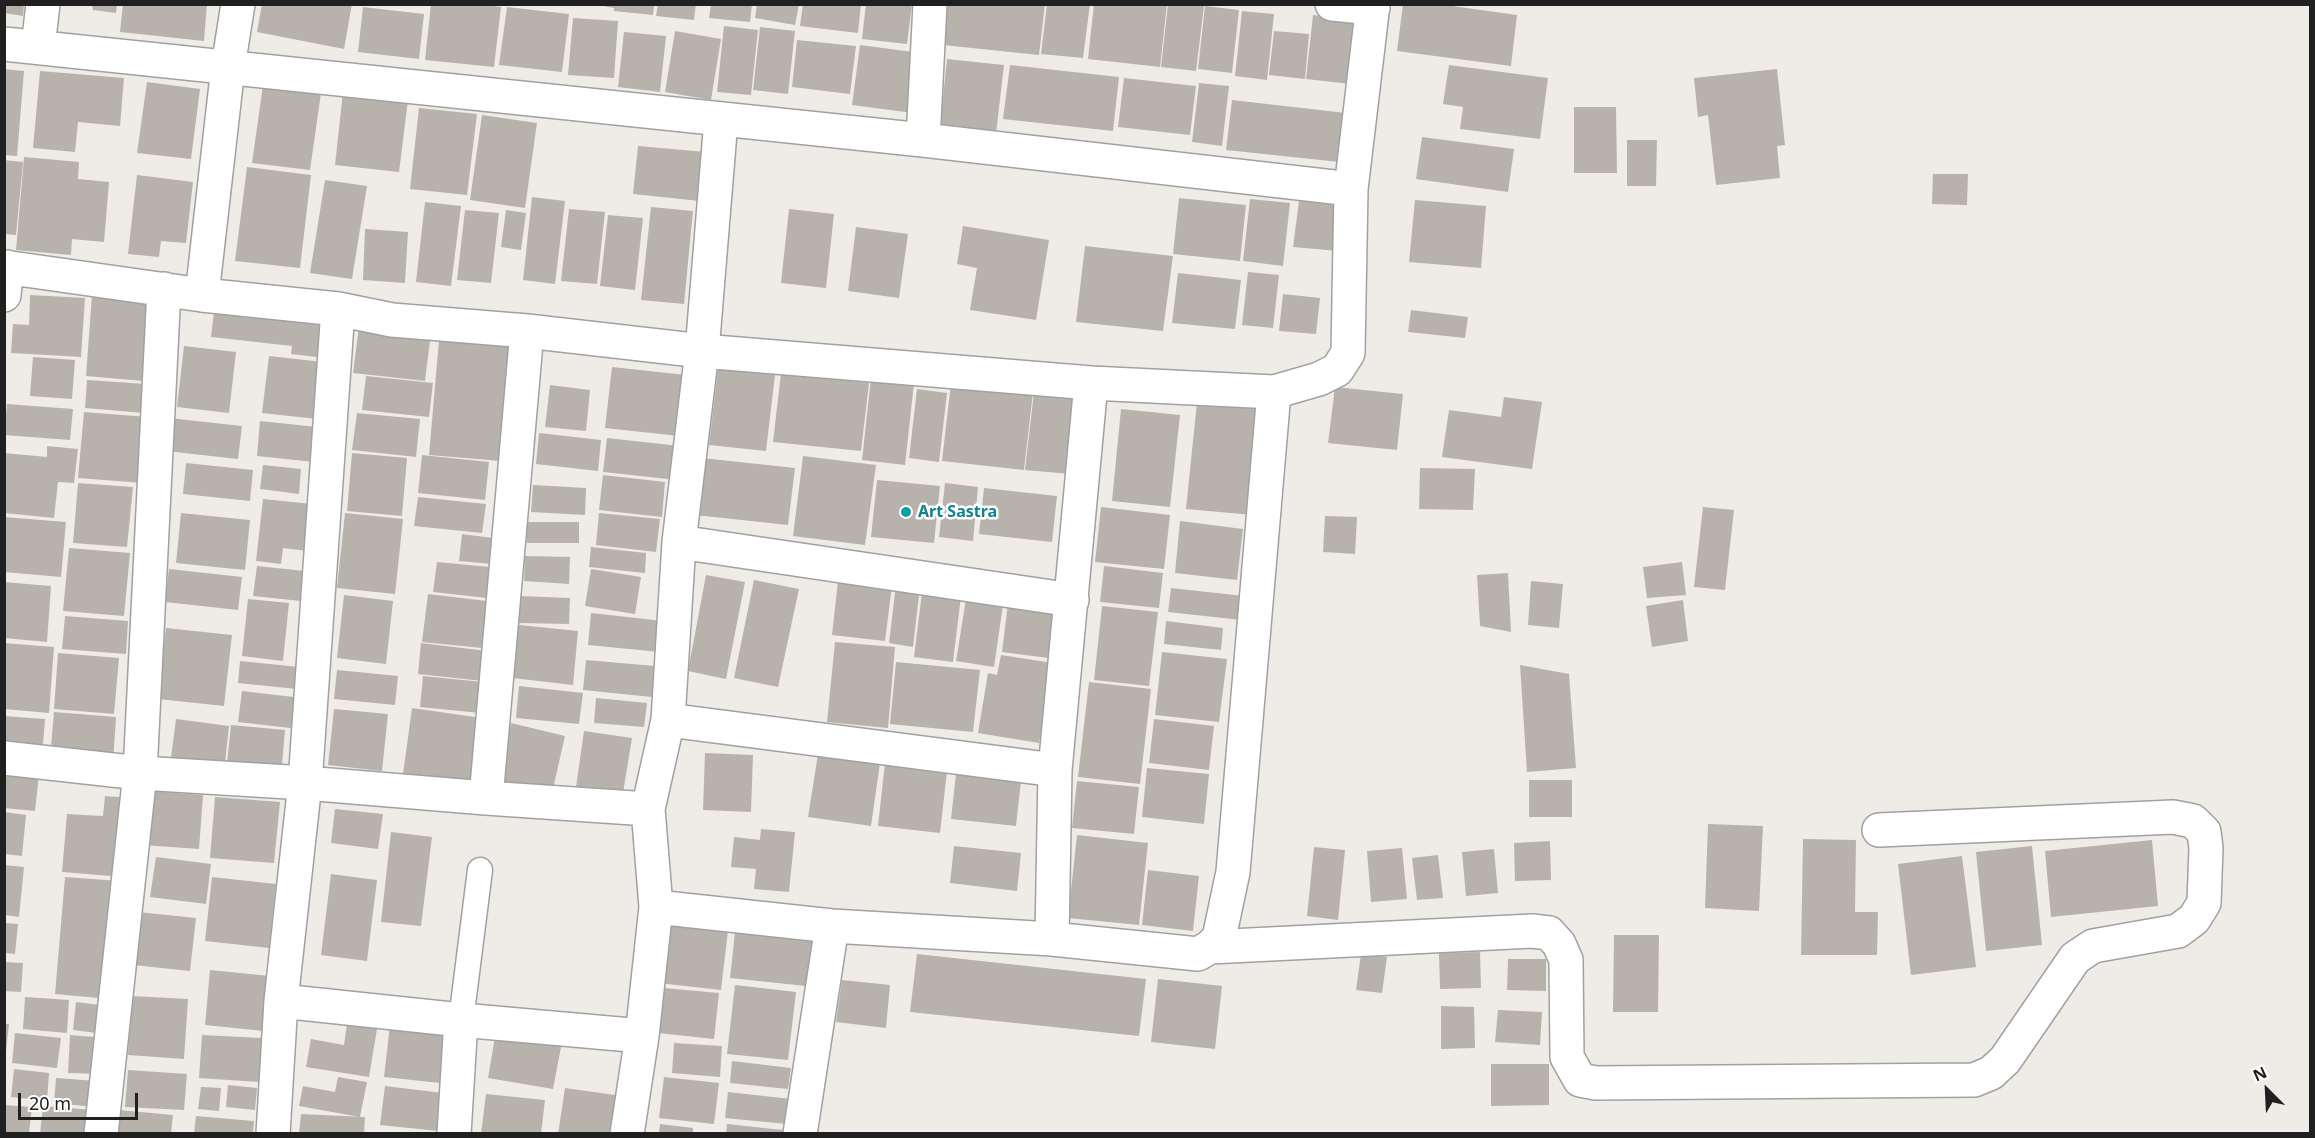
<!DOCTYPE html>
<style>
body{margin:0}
#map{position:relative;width:2315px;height:1138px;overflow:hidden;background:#efece7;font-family:"Noto Sans",sans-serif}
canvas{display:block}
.frame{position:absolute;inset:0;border:6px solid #202020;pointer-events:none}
.north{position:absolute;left:2237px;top:1060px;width:60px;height:60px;-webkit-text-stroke:4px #fff;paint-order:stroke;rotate:336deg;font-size:16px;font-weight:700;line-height:24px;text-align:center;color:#202020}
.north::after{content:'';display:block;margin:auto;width:21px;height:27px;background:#202020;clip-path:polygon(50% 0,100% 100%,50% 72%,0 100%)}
.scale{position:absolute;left:18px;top:1093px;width:120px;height:27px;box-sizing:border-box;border:3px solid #202020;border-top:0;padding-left:8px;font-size:18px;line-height:21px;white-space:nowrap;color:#202020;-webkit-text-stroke:4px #fff;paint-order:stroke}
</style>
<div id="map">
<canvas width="2315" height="1138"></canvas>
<div class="frame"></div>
<div class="north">N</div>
<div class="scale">20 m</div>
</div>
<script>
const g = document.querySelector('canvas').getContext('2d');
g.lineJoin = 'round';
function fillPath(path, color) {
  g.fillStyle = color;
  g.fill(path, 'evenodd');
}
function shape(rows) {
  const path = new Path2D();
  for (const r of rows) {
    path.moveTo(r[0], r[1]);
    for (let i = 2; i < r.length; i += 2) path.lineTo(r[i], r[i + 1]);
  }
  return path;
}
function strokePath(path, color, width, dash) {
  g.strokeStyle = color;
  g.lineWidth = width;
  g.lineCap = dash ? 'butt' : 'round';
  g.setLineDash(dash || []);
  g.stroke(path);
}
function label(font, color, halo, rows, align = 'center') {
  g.font = font + ' "Noto Sans",sans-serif';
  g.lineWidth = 5;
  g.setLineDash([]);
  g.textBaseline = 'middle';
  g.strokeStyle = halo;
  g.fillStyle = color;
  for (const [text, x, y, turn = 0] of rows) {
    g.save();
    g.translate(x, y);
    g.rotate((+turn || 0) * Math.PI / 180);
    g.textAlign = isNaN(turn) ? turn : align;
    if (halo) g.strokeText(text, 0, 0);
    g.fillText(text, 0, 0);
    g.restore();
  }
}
fillPath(shape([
 [4,4,24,4,23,16,4,13],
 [92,4,117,4,116,13,93,10],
 [123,4,207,4,204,41,120,32],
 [262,4,352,4,344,49,257,32],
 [431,4,481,4,501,7,494,67,425,60],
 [592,4,654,4,653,15,614,11,614,8],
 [658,4,696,4,694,20,656,16],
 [711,4,752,4,750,22,709,18],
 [757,4,799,4,795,25,755,18],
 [803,4,861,4,858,33,800,26],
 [866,4,912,4,907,44,862,39],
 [947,4,1045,4,1039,55,943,45],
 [1047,4,1090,4,1083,58,1041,54],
 [1094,4,1167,4,1160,67,1088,59],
 [1168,4,1204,6,1196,71,1161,67],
 [1403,4,1438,4,1517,15,1511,66,1397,51],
 [1205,6,1239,10,1232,73,1198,69],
 [363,7,424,14,419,59,358,52],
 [507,7,569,14,562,72,499,65],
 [1242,11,1274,14,1267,80,1235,76],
 [1313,15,1366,21,1360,85,1306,79],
 [573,18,618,21,614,78,568,75],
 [724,26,758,30,751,95,717,92],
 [760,27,795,31,788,94,753,90],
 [675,31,721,39,711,100,665,92],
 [1274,31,1309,34,1305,79,1269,75],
 [624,32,666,36,660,92,618,87],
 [797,40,856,46,850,94,792,87],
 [860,45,921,53,913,113,852,105],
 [947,59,1004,65,996,134,940,128],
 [1010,65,1119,77,1113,131,1003,119],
 [1449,65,1548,78,1540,139,1460,129,1463,107,1443,104],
 [4,69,24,71,17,156,4,155],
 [1777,69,1785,145,1777,146,1780,178,1716,185,1708,115,1698,117,1694,78],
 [40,71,124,78,120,126,78,122,75,152,33,148],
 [1124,78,1196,86,1190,135,1118,127],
 [147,82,200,89,191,159,137,153],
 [1199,83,1229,86,1222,146,1192,142],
 [263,85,321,93,310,170,252,163],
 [343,92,408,100,399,172,335,165],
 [1232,100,1355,114,1349,163,1226,150],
 [1574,107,1616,107,1617,173,1574,173],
 [419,108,477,114,467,195,410,189],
 [482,115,537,123,525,208,470,200],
 [1422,137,1514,149,1508,192,1416,179],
 [1627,140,1657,140,1656,186,1627,186],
 [638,146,706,152,700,201,633,194],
 [24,157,79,162,78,179,109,182,104,242,72,239,71,255,16,250],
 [4,160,23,162,16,235,4,234],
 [247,167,311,175,300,268,235,261],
 [1933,174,1968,174,1967,205,1932,204],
 [137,175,193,182,186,243,161,241,159,257,128,254],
 [325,180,367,186,352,279,310,273],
 [532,197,565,201,555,284,523,280],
 [1179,198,1246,205,1240,261,1173,254],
 [1250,199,1290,203,1283,266,1243,261],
 [1415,200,1486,206,1481,268,1409,262],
 [1299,201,1344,206,1338,251,1293,247],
 [425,202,461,206,451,286,416,282],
 [651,207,693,211,684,304,641,300],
 [569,209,605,212,597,284,561,281],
 [789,209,834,214,826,288,781,283],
 [465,210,499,213,491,283,457,280],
 [506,210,526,213,521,250,501,247],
 [608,215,643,218,635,290,600,286],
 [963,226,1049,240,1036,320,970,310,977,268,957,264],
 [856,227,908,234,899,298,848,291],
 [365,229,408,232,405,283,363,280],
 [1085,246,1173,256,1163,331,1076,322],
 [1248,272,1279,275,1273,328,1242,325],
 [1178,273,1241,280,1235,329,1172,323],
 [1283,294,1320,298,1316,334,1279,331],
 [30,295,85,298,81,357,11,353,13,324,29,325],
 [92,295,150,299,143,381,86,376],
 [215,303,331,312,326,358,291,354,292,346,211,337],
 [1411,310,1468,317,1465,338,1408,332],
 [359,326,431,333,425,381,353,373],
 [439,340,511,345,501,461,429,455],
 [184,346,236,352,229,413,177,407],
 [269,356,323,362,317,419,262,413],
 [33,357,75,360,72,399,30,396],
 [612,367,686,375,679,436,605,428],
 [718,369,775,375,766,451,709,445],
 [781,373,869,383,861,451,773,442],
 [366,376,433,383,429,417,362,410],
 [871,378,914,383,905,465,862,460],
 [87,380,146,384,144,413,85,408],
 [951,383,1033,392,1024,470,942,461],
 [550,385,590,390,586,431,545,427],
 [1335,387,1403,394,1397,450,1328,443],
 [917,389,947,393,939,462,909,458],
 [1034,392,1078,397,1070,474,1025,470],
 [1504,397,1542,402,1532,469,1442,457,1449,410,1501,417],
 [1197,402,1264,409,1253,515,1186,509],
 [7,404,73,409,70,440,4,435],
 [1121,409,1180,415,1170,507,1112,501],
 [84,412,148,417,143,483,78,478],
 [357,413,420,419,416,457,352,450],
 [169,418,242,426,238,459,166,451],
 [260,421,317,427,314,462,257,456],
 [539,433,601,440,598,471,536,464],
 [607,438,680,446,677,480,603,472],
 [47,446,78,449,74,483,58,482,54,518,4,513,4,453,47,457],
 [352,453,407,458,402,516,347,511],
 [422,455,489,462,485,500,418,493],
 [803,456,876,465,865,545,793,536],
 [702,458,795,468,788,525,695,515],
 [186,463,253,470,250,501,183,494],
 [263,465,301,469,299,494,260,489],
 [1420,468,1475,469,1473,510,1419,509],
 [603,475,665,482,662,517,599,510],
 [877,480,940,486,934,543,871,537],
 [78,483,133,487,127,547,73,543],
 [945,483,978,487,973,541,939,537],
 [533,485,586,488,585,515,531,512],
 [984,488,1057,496,1052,542,979,534],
 [418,497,486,504,482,533,414,526],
 [263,499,312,504,307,551,283,548,281,564,256,561],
 [1101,507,1170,515,1164,569,1095,562],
 [1703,507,1734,510,1725,590,1694,587],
 [181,513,250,520,245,570,176,563],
 [345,513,403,519,395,594,337,588],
 [599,513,660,519,656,552,596,545],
 [1325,516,1357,517,1355,554,1323,552],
 [4,517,66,522,61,577,4,572],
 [1180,521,1243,529,1237,580,1175,573],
 [527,522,579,522,579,543,527,543],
 [462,534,493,538,491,564,459,561],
 [591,547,646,553,645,573,589,567],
 [69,548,130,553,124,616,63,611],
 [525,556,570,557,569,584,524,581],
 [437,562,490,567,487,598,433,592],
 [1682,562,1686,595,1647,598,1643,567],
 [257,566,305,571,301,601,253,596],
 [1104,566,1163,573,1159,608,1100,602],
 [169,569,242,577,238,610,165,602],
 [591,569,641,577,635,614,585,606],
 [1508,573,1511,632,1480,626,1477,575],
 [706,575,745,582,726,679,688,671],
 [754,580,799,589,778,687,734,678],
 [838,581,892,586,885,641,832,635],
 [1531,581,1563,584,1559,628,1528,625],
 [4,582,51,586,47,642,4,638],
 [896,584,920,587,913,647,889,643],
 [923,584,962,588,953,662,914,657],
 [1171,588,1244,596,1241,620,1168,612],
 [967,593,1004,598,994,667,956,661],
 [428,594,487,601,482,648,422,642],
 [344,595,393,601,386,664,337,658],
 [1009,595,1065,603,1056,659,1002,652],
 [520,596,570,598,569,624,519,623],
 [248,599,289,603,283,661,242,656],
 [1683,600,1688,641,1652,647,1646,606],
 [1102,606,1158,612,1149,686,1094,680],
 [591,613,663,621,660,652,588,645],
 [65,616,128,621,126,654,62,649],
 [1166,621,1223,628,1221,650,1164,644],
 [510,624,578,631,573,685,504,677],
 [166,628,232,635,224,706,158,699],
 [835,642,895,647,888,728,827,722],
 [4,643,54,647,49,713,4,709],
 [421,643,487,651,483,681,418,674],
 [1162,652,1227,659,1219,722,1155,715],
 [58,653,119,658,114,714,54,709],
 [1001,655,1053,663,1039,743,978,733,988,673,997,675],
 [586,660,655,666,652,697,583,690],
 [240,661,299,667,297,689,238,683],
 [896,662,980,670,973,732,890,724],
 [1520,665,1569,674,1576,768,1527,772],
 [337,670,398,676,395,705,334,699],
 [423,676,483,682,480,713,420,707],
 [1089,682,1151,689,1140,784,1078,777],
 [519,686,583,693,579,724,516,718],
 [242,691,302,698,299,729,238,722],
 [596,698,647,703,644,727,594,723],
 [412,708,482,718,472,784,403,774],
 [334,709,388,714,382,771,328,765],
 [54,712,116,717,113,763,50,758],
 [4,716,45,719,42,758,4,755],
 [176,719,229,726,224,772,170,765],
 [1154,719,1214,726,1209,770,1149,763],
 [511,723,565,736,552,793,498,780],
 [231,725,285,730,281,777,226,773],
 [584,731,632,738,623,793,576,787],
 [705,753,753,755,751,812,703,810],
 [818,754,880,763,871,826,808,817],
 [885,763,947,771,940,833,878,826],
 [1147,768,1209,774,1204,824,1142,817],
 [4,770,39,774,35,811,4,808],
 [956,774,1021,781,1016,826,951,819],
 [1529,780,1572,780,1572,817,1529,817],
 [1077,781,1139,787,1134,834,1072,828],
 [147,791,203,795,199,849,143,845],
 [105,796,131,798,124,877,62,872,67,814,103,816],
 [215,797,280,802,274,863,210,858],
 [335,809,383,814,378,849,331,843],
 [4,812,26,815,22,856,4,854],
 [1708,824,1763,826,1759,911,1705,908],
 [761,829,795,832,789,892,754,889,756,869,731,867,734,837,760,840],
 [391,832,432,837,421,926,381,922],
 [1077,835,1148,843,1139,925,1068,918],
 [1803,839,1856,840,1855,912,1878,912,1877,955,1801,955],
 [2152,840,2158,906,2051,917,2045,851],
 [1550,841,1551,880,1515,881,1514,843],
 [954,846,1021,853,1017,891,950,883],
 [2032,846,2042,945,1986,951,1976,852],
 [1314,847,1345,850,1338,920,1307,916],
 [1402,848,1407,899,1371,902,1367,851],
 [1494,849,1498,893,1466,896,1462,852],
 [1438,855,1443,898,1417,900,1412,858],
 [1962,856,1976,967,1911,975,1898,864],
 [156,857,211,864,206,904,150,897],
 [4,865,24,867,19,917,4,915],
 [1148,870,1199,876,1193,931,1142,925],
 [331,874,377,880,367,961,321,955],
 [65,877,119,881,109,999,55,994],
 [212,877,276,884,269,948,205,941],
 [138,912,196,918,190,971,133,965],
 [666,915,729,922,721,990,658,983],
 [4,923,18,924,15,954,4,953],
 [736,923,821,933,815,987,730,978],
 [1614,935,1659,935,1658,1012,1613,1012],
 [1480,952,1481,988,1440,989,1439,953],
 [917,954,1146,979,1139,1036,910,1012],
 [1361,954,1387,957,1382,993,1356,990],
 [1508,959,1546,959,1546,991,1507,990],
 [4,962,23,963,21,992,4,991],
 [210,970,270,976,264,1031,205,1025],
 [1158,979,1222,986,1215,1049,1151,1042],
 [842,980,890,985,886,1028,836,1022],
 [735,985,796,992,788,1060,727,1054],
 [664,988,719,993,714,1039,658,1033],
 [132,996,188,999,184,1059,128,1055],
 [25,997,69,1000,67,1033,23,1029],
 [76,1002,108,1006,105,1034,73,1030],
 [1441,1006,1474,1007,1475,1048,1441,1049],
 [1498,1010,1542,1012,1540,1045,1495,1042],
 [447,1023,440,1083,384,1077,390,1025],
 [4,1024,9,1024,6,1051,4,1051],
 [347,1024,377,1029,369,1077,306,1067,311,1039,344,1045],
 [496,1031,562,1042,553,1089,488,1078],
 [15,1033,61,1038,57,1068,12,1063],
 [70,1035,107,1038,104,1074,68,1073],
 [202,1035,262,1038,259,1082,199,1078],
 [674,1043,722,1046,720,1077,672,1073],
 [732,1061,791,1068,788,1089,730,1083],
 [1491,1064,1549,1064,1549,1105,1491,1106],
 [14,1069,49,1073,47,1101,11,1097],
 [128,1070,187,1074,184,1110,125,1107],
 [338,1077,367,1082,360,1117,299,1106,303,1086,335,1092],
 [664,1077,719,1083,714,1124,659,1118],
 [56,1078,97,1081,95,1107,54,1103],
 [228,1085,257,1088,255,1110,226,1107],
 [385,1086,443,1093,439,1131,380,1125],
 [201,1087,221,1088,219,1111,198,1109],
 [565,1088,622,1096,616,1134,558,1134],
 [728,1092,800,1100,797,1125,725,1118],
 [486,1094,545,1100,541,1134,481,1134],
 [4,1105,32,1107,29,1134,4,1134],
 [43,1106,93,1110,91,1134,40,1134],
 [119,1110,173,1115,171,1134,117,1134],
 [301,1114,365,1117,364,1134,299,1134],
 [196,1116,254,1121,253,1134,194,1134],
 [660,1124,693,1128,693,1134,659,1134],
 [727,1124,792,1131,792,1134,726,1134]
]), '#b8b2ad');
const lane = shape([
 [461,1020,480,870]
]);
const street = shape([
 [1332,4,1373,8],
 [4,44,923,140,1351,189],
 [38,47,43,4],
 [721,120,702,351,679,542,668,720,648,809,656,907,832,926,1052,939,1198,954,1210,947,1219,938,1233,872,1274,392],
 [923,140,930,4],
 [4,267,202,295,338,309,392,320,527,331,702,351,1091,383,1274,392,1319,379,1337,370,1348,353,1351,189,1373,4],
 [4,295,7,267],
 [202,295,228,67,238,4],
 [338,309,305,783,281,1001,461,1020,642,1036],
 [527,331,486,798,648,809],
 [679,542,1072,600],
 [668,720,1055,770],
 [4,758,140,773,305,783,486,798],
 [1052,939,1055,770,1091,383],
 [1210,947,1532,931,1549,933,1559,944,1566,960,1567,1057,1580,1080,1596,1083,1974,1080,1991,1073,2005,1060,2075,958,2093,946,2178,931,2194,919,2204,903,2206,848,2204,832,2193,821,2173,817,1879,830],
 [101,1134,140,773,164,289],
 [273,1134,281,1001],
 [454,1134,461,1020],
 [627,1134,642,1036,656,907],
 [800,1134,832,926]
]);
strokePath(lane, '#a1a1a1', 27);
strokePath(street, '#a1a1a1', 36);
strokePath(lane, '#fff', 24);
strokePath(street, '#fff', 33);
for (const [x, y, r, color] of [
 [906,512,6,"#0f9aa8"]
]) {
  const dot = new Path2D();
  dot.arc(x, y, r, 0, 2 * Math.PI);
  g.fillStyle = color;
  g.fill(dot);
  strokePath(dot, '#fff', 2);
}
label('bold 16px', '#0d838f', '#fff', [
 ["Art Sastra",918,512]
], 'left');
</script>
